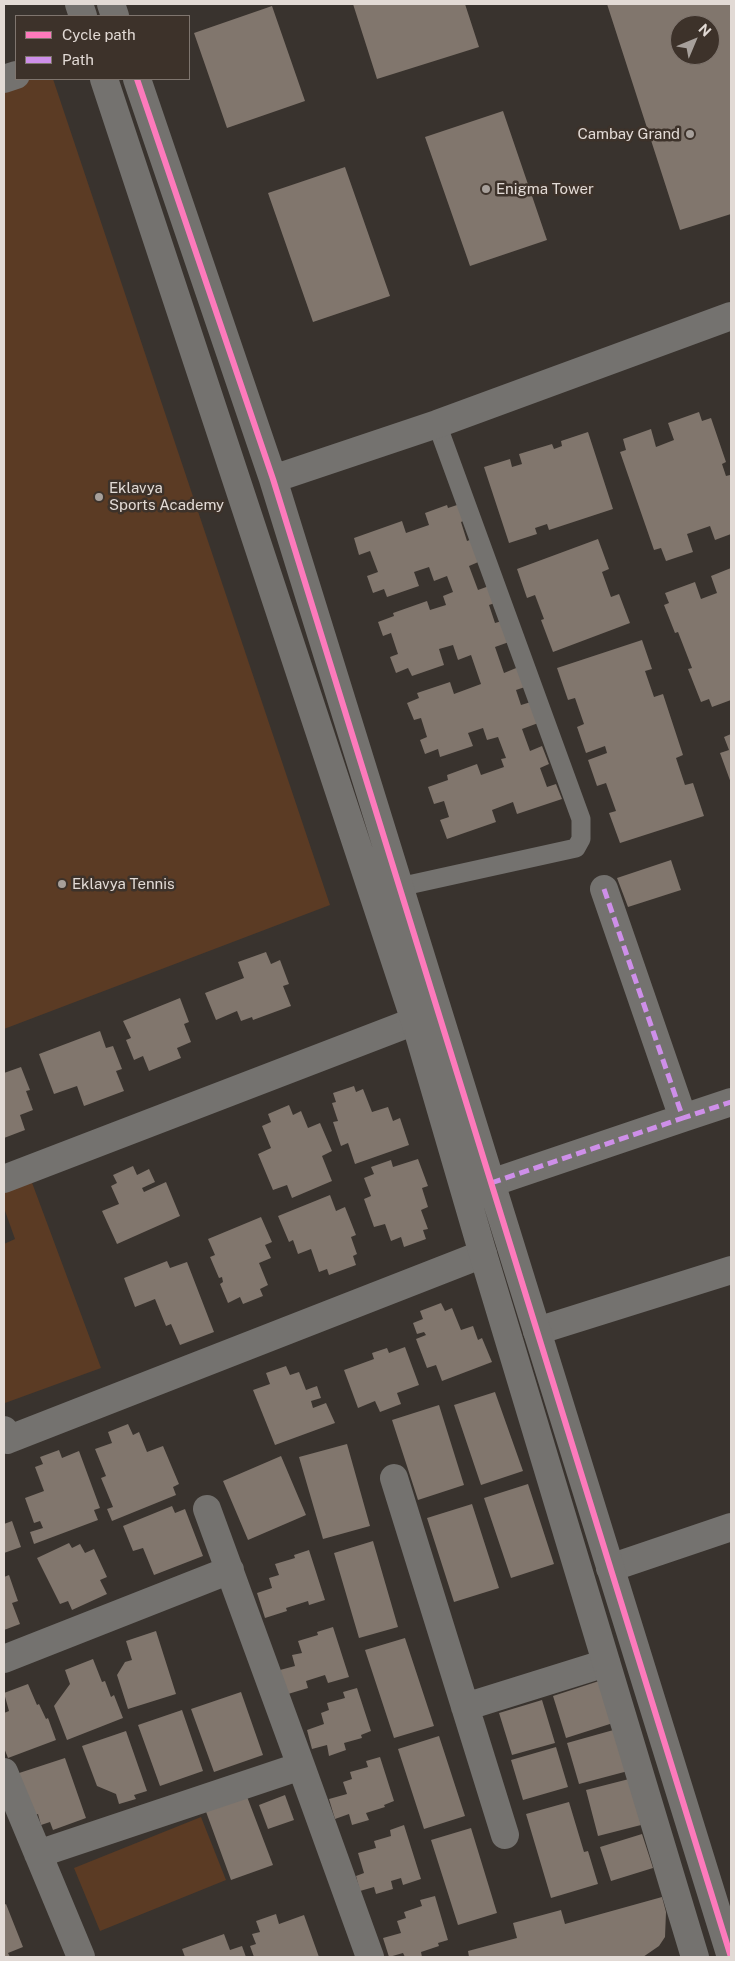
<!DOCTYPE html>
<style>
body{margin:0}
#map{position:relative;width:735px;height:1961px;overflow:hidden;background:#39332e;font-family:"Public Sans",sans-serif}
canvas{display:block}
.frame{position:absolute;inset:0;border:5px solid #e2dad5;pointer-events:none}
.legend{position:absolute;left:15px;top:15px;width:175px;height:65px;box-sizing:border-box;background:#3d322a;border:1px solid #7f756e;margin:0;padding:6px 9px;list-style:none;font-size:15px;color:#e2dad5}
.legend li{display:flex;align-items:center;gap:10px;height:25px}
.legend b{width:25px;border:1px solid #7f756e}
.north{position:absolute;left:670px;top:15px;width:50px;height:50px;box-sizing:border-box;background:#3d322a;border:1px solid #7f756e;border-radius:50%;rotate:45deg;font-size:14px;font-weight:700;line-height:20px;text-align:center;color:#e2dad5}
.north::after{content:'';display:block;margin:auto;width:18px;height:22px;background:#a7a09b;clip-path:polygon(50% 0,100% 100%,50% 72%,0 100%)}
</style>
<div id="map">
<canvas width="735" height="1961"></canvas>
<div class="frame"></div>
<ul class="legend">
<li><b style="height:6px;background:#fd7abc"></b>Cycle path</li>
<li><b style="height:6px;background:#ce8fe9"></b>Path</li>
</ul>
<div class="north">N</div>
</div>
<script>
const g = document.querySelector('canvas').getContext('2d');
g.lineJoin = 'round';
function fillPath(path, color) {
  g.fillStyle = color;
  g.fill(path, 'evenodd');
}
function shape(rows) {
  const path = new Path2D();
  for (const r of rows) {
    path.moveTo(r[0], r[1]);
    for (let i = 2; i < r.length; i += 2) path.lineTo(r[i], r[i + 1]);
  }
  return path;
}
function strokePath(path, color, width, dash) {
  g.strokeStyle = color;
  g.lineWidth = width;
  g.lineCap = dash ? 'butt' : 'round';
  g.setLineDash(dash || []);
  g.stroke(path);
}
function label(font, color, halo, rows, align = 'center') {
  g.font = font + ' "Public Sans",sans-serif';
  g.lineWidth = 5;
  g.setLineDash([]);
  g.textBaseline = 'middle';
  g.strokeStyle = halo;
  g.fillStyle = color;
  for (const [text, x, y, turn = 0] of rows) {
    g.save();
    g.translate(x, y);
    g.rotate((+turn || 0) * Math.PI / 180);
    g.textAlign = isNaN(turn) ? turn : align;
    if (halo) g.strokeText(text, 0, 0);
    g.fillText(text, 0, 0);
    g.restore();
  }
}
fillPath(shape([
 [31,79,53,79,330,905,4,1029,4,88],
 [31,1180,101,1368,5,1403,4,1244,15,1239,4,1208,4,1191],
 [201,1817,226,1880,100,1931,74,1868]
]), '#5b3b24');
fillPath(shape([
 [353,4,465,4,479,47,377,79],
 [607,4,731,4,731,214,680,230],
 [680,25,710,25,710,55,680,55],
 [272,6,305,101,227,128,194,33],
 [503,111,547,240,470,266,425,137],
 [345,167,390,296,313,322,268,193],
 [699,412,702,421,711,418,726,462,722,464,726,476,730,475,731,477,731,534,715,540,710,526,687,534,693,552,666,561,661,548,654,550,620,452,626,450,623,439,651,429,656,447,674,440,668,423],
 [588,432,613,509,549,530,547,524,535,528,537,534,509,543,484,467,510,459,512,467,522,464,519,454,552,444,554,449,562,446,561,441],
 [463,503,468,519,461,522,467,541,475,538,483,560,469,566,478,590,489,586,495,603,489,605,495,623,502,621,509,642,495,647,504,673,521,666,528,686,516,690,521,705,534,701,541,722,522,729,530,751,542,746,549,764,540,768,547,787,556,784,562,799,517,814,513,802,492,810,496,822,447,839,440,820,449,817,444,801,434,804,428,787,448,780,447,775,477,764,481,775,504,767,501,759,506,758,498,737,487,740,483,728,468,733,473,746,440,757,438,749,425,754,420,740,427,737,421,718,414,720,407,703,419,698,417,693,450,682,454,694,481,684,471,655,458,660,453,645,439,649,444,665,412,676,408,668,396,673,390,657,398,654,391,633,383,636,378,622,394,616,393,613,427,601,430,610,446,605,443,596,453,592,447,576,434,581,429,567,414,572,419,586,387,597,384,589,373,593,367,576,378,572,370,551,359,555,354,538,402,521,406,533,429,525,425,513,447,505,448,508],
 [598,539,609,569,602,572,611,597,619,594,630,623,553,652,541,620,544,619,535,595,527,598,517,569],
 [731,568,731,700,712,707,709,699,701,702,688,669,692,668,678,632,675,633,664,605,669,603,665,593,695,582,701,599,717,593,711,576],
 [642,640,652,669,645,671,654,697,663,694,683,755,676,758,685,785,693,783,704,816,620,843,609,813,616,811,606,783,597,786,588,760,607,753,605,746,586,753,577,727,584,724,575,698,568,700,557,668],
 [731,734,731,783,720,753,729,750,724,737],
 [671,860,681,890,628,907,617,878],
 [266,952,271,964,280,960,289,984,283,986,291,1006,253,1020,252,1017,241,1021,237,1011,216,1020,205,993,244,978,238,962],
 [180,998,189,1022,184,1024,191,1042,177,1048,181,1058,149,1071,143,1056,134,1060,126,1040,131,1038,123,1021],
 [100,1031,106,1048,113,1046,122,1069,116,1071,124,1091,84,1106,77,1086,54,1094,39,1054],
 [21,1067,30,1090,26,1091,33,1110,20,1115,25,1130,4,1138,4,1073],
 [354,1086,356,1092,363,1089,372,1112,388,1107,393,1121,400,1118,409,1145,355,1164,348,1143,341,1146,333,1122,338,1121,332,1103,336,1102,333,1093],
 [289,1105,293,1115,301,1111,308,1128,320,1123,332,1151,322,1156,332,1181,292,1198,287,1185,273,1190,258,1154,271,1148,262,1126,271,1122,268,1114],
 [418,1159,428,1186,422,1188,428,1207,421,1210,428,1229,423,1230,426,1239,404,1247,401,1237,391,1241,385,1224,374,1227,364,1199,371,1196,364,1178,374,1174,371,1167,391,1160,393,1167],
 [133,1166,137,1175,149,1169,155,1182,142,1188,144,1192,166,1182,180,1216,117,1244,102,1211,119,1204,111,1186,117,1183,113,1175],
 [330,1195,336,1211,345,1207,356,1235,351,1237,357,1254,353,1256,356,1265,329,1275,327,1269,319,1272,311,1249,298,1254,293,1240,289,1242,278,1216],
 [261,1217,272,1242,265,1245,271,1258,259,1263,268,1285,260,1289,263,1296,243,1304,240,1297,228,1303,220,1284,223,1282,222,1277,219,1278,210,1257,215,1255,208,1239],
 [167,1261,170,1268,187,1262,214,1332,180,1345,171,1324,166,1326,155,1299,135,1307,124,1278],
 [441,1303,445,1311,452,1308,461,1330,473,1326,478,1340,482,1338,492,1362,442,1381,436,1365,427,1368,416,1339,426,1335,424,1332,417,1334,413,1323,423,1319,420,1311],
 [405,1347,419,1385,397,1393,401,1404,380,1412,375,1401,358,1408,344,1370,374,1359,372,1353,387,1348,389,1353],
 [286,1366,290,1375,299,1372,306,1390,317,1386,321,1398,311,1401,313,1408,326,1403,335,1423,275,1445,253,1390,270,1384,266,1373],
 [495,1392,523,1471,481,1485,454,1405],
 [439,1405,464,1485,418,1500,392,1420],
 [128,1424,133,1435,139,1432,147,1452,163,1446,179,1484,173,1487,176,1495,112,1521,107,1509,113,1507,101,1478,106,1476,95,1449,112,1443,108,1432],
 [347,1444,370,1526,323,1539,299,1457],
 [59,1450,62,1458,79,1451,100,1508,94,1510,98,1520,34,1544,30,1532,43,1528,40,1521,34,1523,25,1498,44,1491,35,1467,43,1464,40,1457],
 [281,1456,306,1515,248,1540,223,1481],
 [528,1484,554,1564,511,1578,484,1498],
 [472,1504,499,1588,454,1602,427,1518],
 [172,1506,175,1513,185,1509,203,1556,154,1575,143,1548,133,1551,123,1526],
 [12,1521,21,1547,4,1553,4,1524],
 [373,1541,398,1627,359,1638,334,1553],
 [69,1543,72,1548,80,1544,85,1553,94,1549,107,1577,100,1580,107,1594,72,1610,68,1601,60,1604,37,1558],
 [309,1550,325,1600,309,1605,308,1601,286,1608,287,1611,265,1618,257,1593,272,1588,269,1578,279,1575,275,1564,295,1558,294,1555],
 [9,1575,18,1601,12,1603,20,1624,4,1630,4,1577],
 [333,1627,349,1677,328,1683,325,1675,306,1681,308,1688,288,1694,280,1670,295,1666,292,1655,302,1653,298,1641,318,1635,317,1632],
 [156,1631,176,1694,128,1709,117,1675,125,1662,132,1660,126,1641],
 [405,1638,434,1726,394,1738,365,1650],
 [93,1659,102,1682,105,1681,111,1697,114,1695,123,1718,67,1740,54,1706,70,1684,65,1670],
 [599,1681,613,1723,566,1738,553,1696],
 [28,1684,37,1705,39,1704,46,1719,48,1718,56,1740,8,1758,4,1748,4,1713,9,1711,4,1693],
 [357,1688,371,1731,361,1735,362,1738,344,1743,346,1750,329,1756,327,1745,312,1749,307,1730,324,1724,321,1713,329,1710,327,1703,345,1698,343,1692],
 [241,1692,263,1755,214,1772,191,1709],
 [542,1700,555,1743,512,1755,499,1713],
 [182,1710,203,1771,160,1786,138,1725],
 [617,1729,628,1771,579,1784,567,1743],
 [126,1731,147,1791,134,1795,136,1799,119,1804,116,1794,97,1786,82,1746],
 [439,1736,465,1816,424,1829,398,1749],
 [556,1747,568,1787,523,1800,511,1760],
 [380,1757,394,1801,384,1805,385,1807,366,1813,369,1820,352,1825,349,1814,335,1819,329,1799,347,1794,343,1782,352,1779,350,1772,368,1767,366,1761],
 [65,1758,86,1818,53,1830,50,1822,41,1825,38,1814,28,1818,13,1775],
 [629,1779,641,1825,598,1836,586,1790],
 [246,1794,273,1865,231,1880,205,1809],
 [285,1795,294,1820,268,1829,259,1805],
 [569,1802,584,1852,588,1851,598,1884,551,1898,526,1814],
 [404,1825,421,1879,403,1885,401,1878,391,1881,393,1889,376,1894,374,1887,360,1891,356,1876,364,1873,358,1853,376,1848,374,1841,391,1836,390,1830],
 [471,1828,497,1913,458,1925,431,1840],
 [642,1834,653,1868,611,1881,600,1847],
 [435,1896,448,1940,438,1943,439,1946,421,1952,422,1957,405,1957,403,1953,389,1957,383,1938,401,1933,397,1921,406,1918,404,1912,422,1906,420,1900],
 [662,1897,666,1912,665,1937,659,1946,643,1957,469,1957,468,1951,517,1938,513,1923,561,1910,565,1924],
 [6,1904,23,1947,8,1953,10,1957,4,1957,4,1905],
 [276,1914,279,1924,304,1915,319,1957,254,1957,250,1946,256,1944,252,1934,260,1932,256,1921],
 [224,1934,230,1950,242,1946,246,1957,185,1957,182,1949]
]), '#81766d');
strokePath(shape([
 [399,887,576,848,581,839,581,819,437,424]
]), '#74726f', 19);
strokePath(shape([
 [4,79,16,75],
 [604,889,683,1118,731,1102],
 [4,1179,415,1021],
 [491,1183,683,1118],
 [537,1331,731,1270],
 [4,1430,7,1440,483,1254],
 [394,1478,505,1835],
 [207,1509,301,1766,370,1957],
 [610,1568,731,1527],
 [4,1659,230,1570],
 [465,1707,606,1663],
 [4,1772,81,1957],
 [38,1854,301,1766]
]), '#74726f', 28);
strokePath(shape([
 [79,4,83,16],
 [111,4,115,16],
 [104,79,415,1021,483,1254,695,1957],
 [137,79,273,479,731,1957],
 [273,479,437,424,731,316]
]), '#74726f', 28);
strokePath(shape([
 [604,889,683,1118,731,1102],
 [491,1183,683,1118]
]), '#ce8fe9', 5, [10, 5]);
strokePath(shape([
 [137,79,273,479,731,1957]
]), '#fd7abc', 6);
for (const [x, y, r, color] of [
 [690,134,5,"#a7a09b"],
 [486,189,5,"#a7a09b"],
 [99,497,5,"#a7a09b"],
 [62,884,5,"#a7a09b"]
]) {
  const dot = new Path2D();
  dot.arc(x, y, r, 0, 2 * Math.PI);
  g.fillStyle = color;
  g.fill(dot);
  strokePath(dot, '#3d322a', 2);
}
label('15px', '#e2dad5', '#3d322a', [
 ["Cambay Grand",680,134,"right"],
 ["Enigma Tower",496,189],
 ["Eklavya",109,488],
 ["Sports Academy",109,505],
 ["Eklavya Tennis",72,884]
], 'left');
</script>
